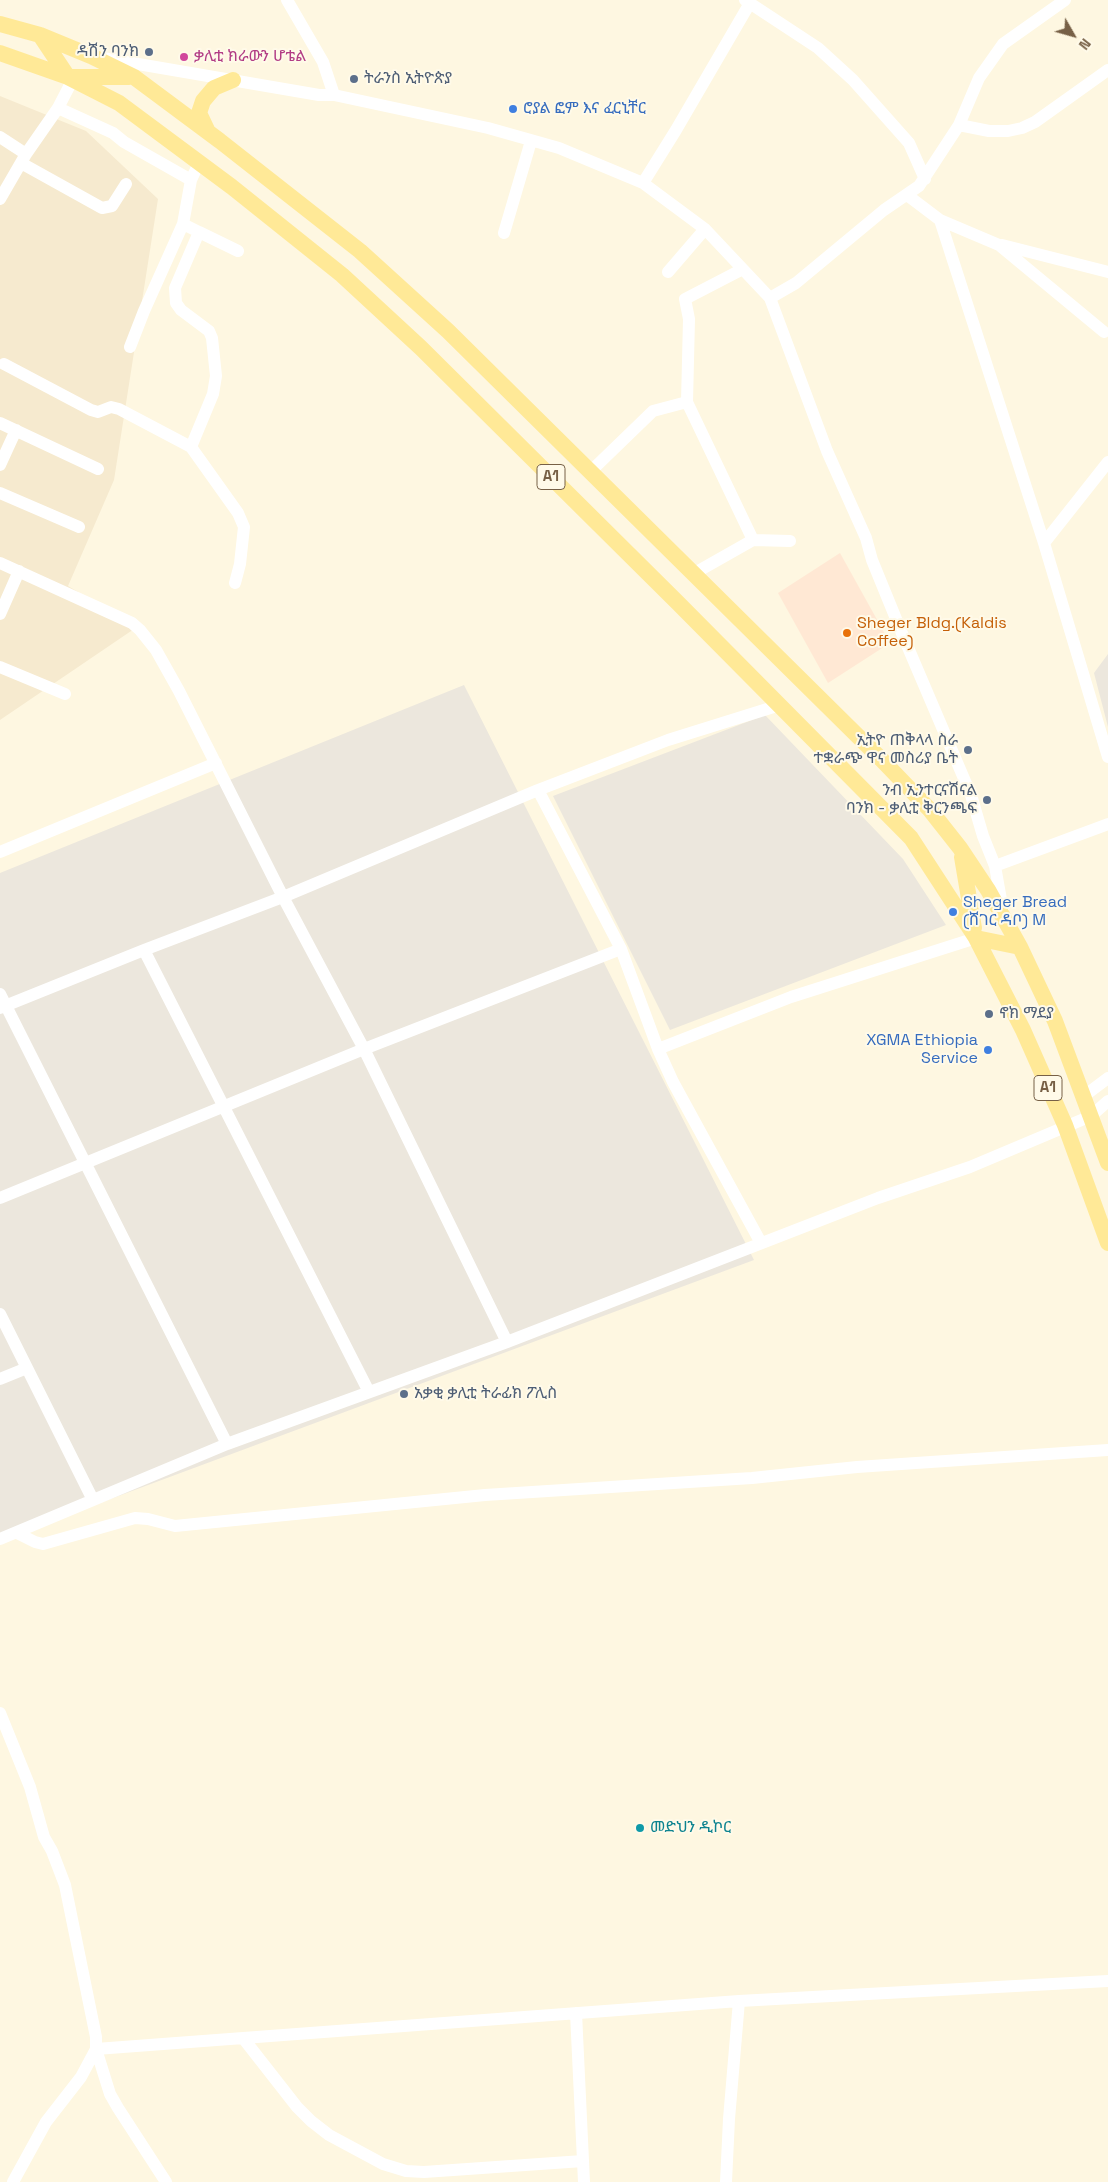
<!DOCTYPE html>
<meta charset="utf-8">
<style>
body{margin:0}
#map{position:relative;width:1108px;height:2182px;overflow:hidden;background:#fef7e1;font-family:"Space Grotesk",sans-serif}
canvas{display:block}
.north{position:absolute;left:1048px;top:10px;width:50px;height:50px;-webkit-text-stroke:4px #fffae9;paint-order:stroke;rotate:128deg;font-size:14px;font-weight:700;line-height:20px;text-align:center;color:#776046}
.north::after{content:'';display:block;margin:auto;width:18px;height:22px;background:#776046;clip-path:polygon(50% 0,100% 100%,50% 72%,0 100%)}
</style>
<div id="map">
<canvas width="1108" height="2182"></canvas>
<div class="north">N</div>
</div>
<script>
const g = document.querySelector('canvas').getContext('2d');
g.lineJoin = 'round';
function fillPath(path, color) {
  g.fillStyle = color;
  g.fill(path, 'evenodd');
}
function shape(rows) {
  const path = new Path2D();
  for (const r of rows) {
    path.moveTo(r[0], r[1]);
    for (let i = 2; i < r.length; i += 2) path.lineTo(r[i], r[i + 1]);
  }
  return path;
}
function strokePath(path, color, width, dash) {
  g.strokeStyle = color;
  g.lineWidth = width;
  g.lineCap = dash ? 'butt' : 'round';
  g.setLineDash(dash || []);
  g.stroke(path);
}
function label(font, color, halo, rows, align = 'center') {
  g.font = font + ' "Space Grotesk","Noto Sans Ethiopic",sans-serif';
  g.lineWidth = 4;
  g.setLineDash([]);
  g.textBaseline = 'middle';
  g.strokeStyle = halo;
  g.fillStyle = color;
  for (const [text, x, y, turn = 0] of rows) {
    g.save();
    g.translate(x, y);
    g.rotate((+turn || 0) * Math.PI / 180);
    g.textAlign = isNaN(turn) ? turn : align;
    if (halo) g.strokeText(text, 0, 0);
    g.fillText(text, 0, 0);
    g.restore();
  }
}
fillPath(shape([
 [0,96,86,131,158,199,114,480,68,586,137,627,0,720]
]), '#f6eacf');
fillPath(shape([
 [840,553,890,643,828,683,778,593]
]), '#ffe8d4');
fillPath(shape([
 [1108,654,1108,727,1094,673],
 [464,685,754,1260,0,1540,0,873],
 [765,715,903,859,946,925,670,1030,553,796]
]), '#ece7dd');
strokePath(shape([
 [287,0,323,62,334,95],
 [745,0,818,48,853,80,909,143,925,179],
 [103,58,319,95,334,95,488,128,559,148,643,183,705,229,770,298,827,451,866,538,872,560,901,631,971,795,983,836,995,866,1003,911],
 [58,108,113,133,124,142,191,180],
 [959,125,989,131,1008,131,1022,128,1035,122,1108,70],
 [0,137,26,154],
 [21,163,102,208,112,206,126,184],
 [643,183,676,130,750,3],
 [907,195,940,220,1044,543,1108,757],
 [0,199,26,154,58,108,73,79],
 [940,220,999,245,1104,332],
 [183,224,199,232,175,288,176,303,181,310,209,331,212,338,216,376,213,394,191,447],
 [199,232,238,251],
 [504,233,531,141],
 [1002,245,1108,272],
 [668,272,705,229],
 [770,298,796,283,884,210,919,186,959,125,979,78,1003,44,1065,0],
 [130,347,144,311,183,224,191,180,199,163],
 [4,364,91,410,98,412,111,407,119,409,191,447,238,513,244,527,240,564,235,583],
 [0,423,98,469],
 [0,465,16,430],
 [591,471,653,411,687,402],
 [0,493,79,527],
 [753,540,790,541],
 [1044,543,1108,462],
 [0,563,132,623,140,630,156,650,179,691,283,897,364,1049,507,1342],
 [693,574,753,540,687,402,689,319,685,299,741,270],
 [0,614,19,571],
 [0,667,65,694],
 [538,790,621,949,658,1049,673,1082,761,1243],
 [0,852,216,763],
 [995,866,1108,824],
 [144,950,369,1392],
 [0,994,227,1444],
 [0,1008,144,950,283,897,538,790,668,740,780,705],
 [658,1049,791,997,976,938],
 [1084,1096,1108,1078],
 [0,1198,364,1049,621,949],
 [0,1314,93,1500],
 [0,1379,27,1368],
 [17,1533,35,1542,43,1544,135,1518,148,1519,175,1526,485,1495,752,1478,857,1467,1108,1450],
 [0,1539,227,1444,507,1342,878,1198,970,1167,1091,1116,1108,1101],
 [0,1713,30,1787,44,1837,52,1851,65,1885,96,2037,96,2049,81,2077,46,2122,13,2182],
 [576,2013,584,2182],
 [243,2038,297,2107,311,2121,329,2135,383,2164,406,2171,424,2172,583,2161],
 [166,2182,118,2108,110,2094,96,2049,739,2001,1108,1981],
 [726,2182,729,2119,739,2001]
]), '#fff', 12);
strokePath(shape([
 [0,24,40,35,91,56,134,77,220,141,360,251,448,331,881,759,930,810,960,848,988,890,1020,947,1055,1021,1108,1163],
 [40,35,68,77],
 [0,53,68,77,119,103,232,187,342,275,421,348,678,603,911,838,976,938,1023,1030,1065,1125,1108,1243],
 [71,77,129,77],
 [208,132,199,113,203,101,214,88,233,80],
 [962,857,974,928],
 [976,938,1020,947]
]), '#ffe997', 16);
for (const [x, y, r, color] of [
 [149,52,5,"#5c6f8a"],
 [184,57,5,"#d1479c"],
 [354,79,5,"#5c6f8a"],
 [513,109,5,"#3f7fe0"],
 [847,633,5,"#e8710a"],
 [968,750,5,"#5c6f8a"],
 [987,800,5,"#5c6f8a"],
 [953,912,5,"#3f7fe0"],
 [989,1014,5,"#5c6f8a"],
 [988,1050,5,"#3f7fe0"],
 [404,1394,5,"#5c6f8a"],
 [640,1828,5,"#0f9aa8"]
]) {
  const dot = new Path2D();
  dot.arc(x, y, r, 0, 2 * Math.PI);
  g.fillStyle = color;
  g.fill(dot);
  strokePath(dot, '#fffae9', 2);
}
for (const [x, y, w] of [
 [551,477,28],
 [1048,1088,28]
]) {
  const box = new Path2D();
  box.roundRect(x - w / 2, y - 12.5, w, 25, 4);
  g.fillStyle = '#fffae9';
  g.fill(box);
  strokePath(box, '#776046', 1);
}
label('bold 15px', '#776046', null, [
 ["A1",551,477],
 ["A1",1048,1088]
]);
label('16px', '#4e5e75', '#fffae9', [
 ["ዳሽን ባንክ",139,52],
 ["ትራንስ ኢትዮጵያ",364,79,"left"],
 ["ኢትዮ ጠቅላላ ስራ",958,741],
 ["ተቋራጭ ዋና መስሪያ ቤት",958,759],
 ["ንብ ኢንተርናሽናል",977,791],
 ["ባንክ - ቃሊቲ ቅርንጫፍ",977,809],
 ["ኖክ ማደያ",999,1014,"left"],
 ["አቃቂ ቃሊቲ ትራፊክ ፖሊስ",414,1394,"left"]
], 'right');
label('16px', '#b23c85', '#fffae9', [
 ["ቃሊቲ ክራውን ሆቴል",194,57]
], 'left');
label('16px', '#366cbe', '#fffae9', [
 ["ሮያል ፎም እና ፈርኒቸር",523,109],
 ["Sheger Bread",963,903],
 ["(ሸገር ዳቦ) M",963,921],
 ["XGMA Ethiopia",978,1041,"right"],
 ["Service",978,1059,"right"]
], 'left');
label('16px', '#c56008', '#fffae9', [
 ["Sheger Bldg.(Kaldis",857,624],
 ["Coffee)",857,642]
], 'left');
label('16px', '#0d838f', '#fffae9', [
 ["መድህን ዲኮር",650,1828]
], 'left');
</script>
